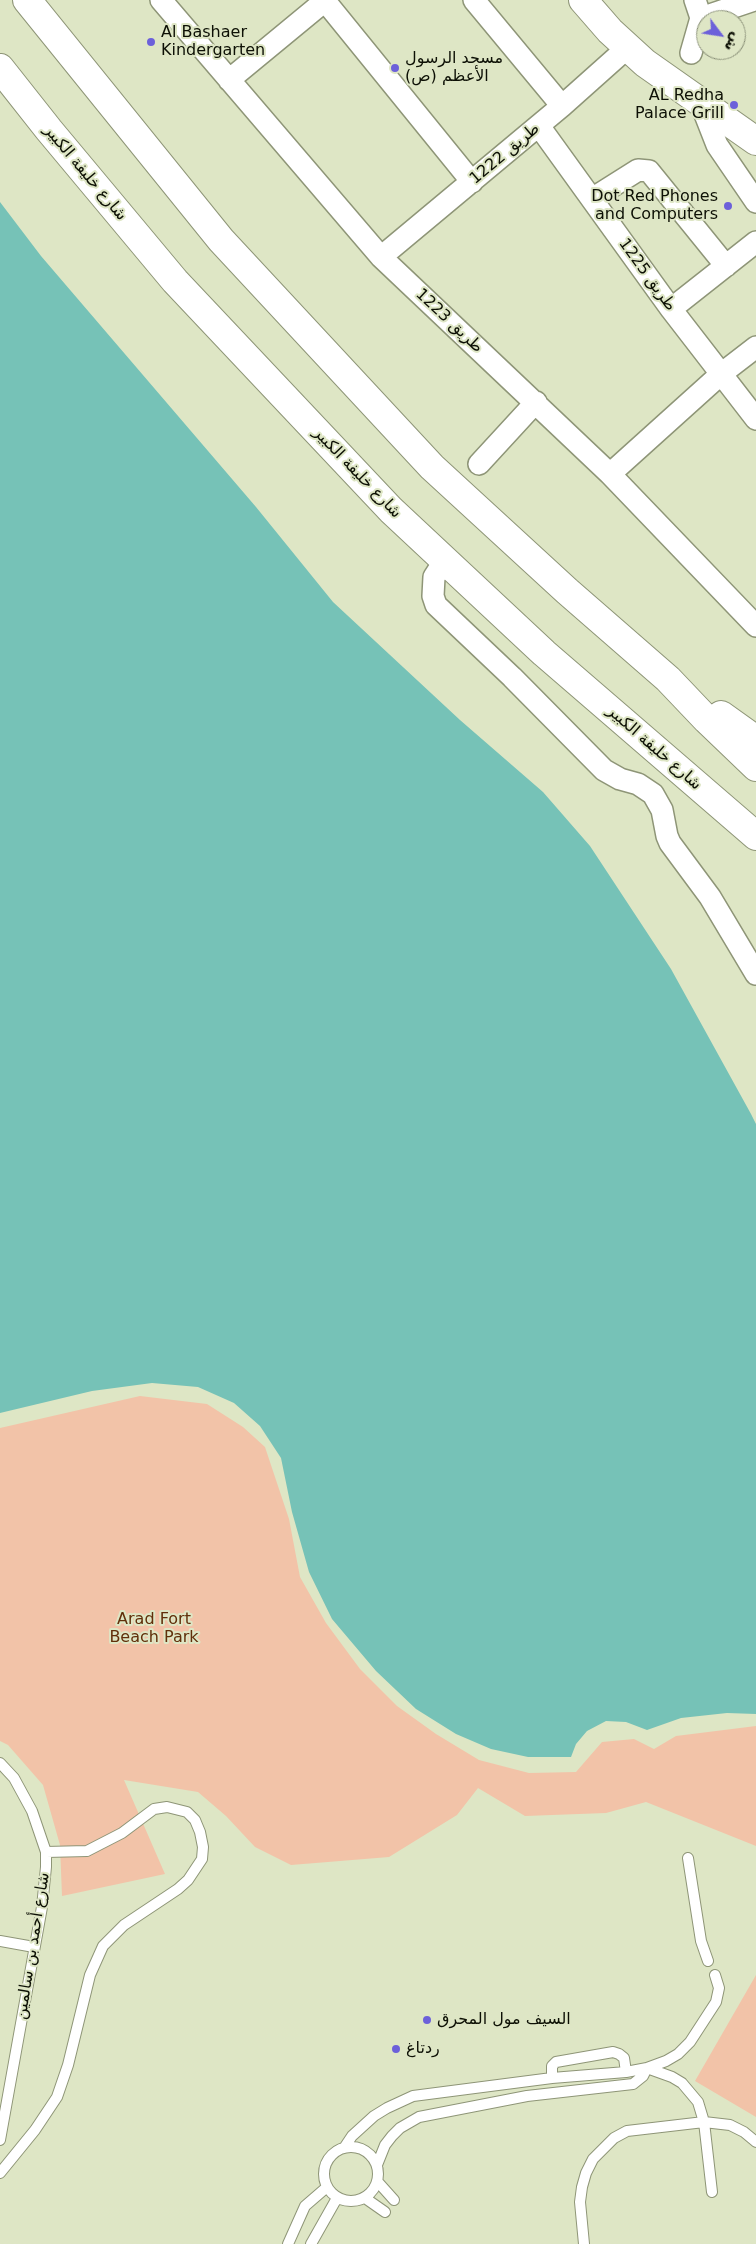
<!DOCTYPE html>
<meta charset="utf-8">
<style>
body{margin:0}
#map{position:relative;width:756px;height:2244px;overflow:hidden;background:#dee6c5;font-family:"DejaVu Sans","Noto Sans Arabic",sans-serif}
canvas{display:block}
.north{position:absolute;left:696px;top:10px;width:50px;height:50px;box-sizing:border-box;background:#dee6c5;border:1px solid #8a9078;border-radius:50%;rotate:121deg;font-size:14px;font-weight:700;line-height:20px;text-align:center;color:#0d1005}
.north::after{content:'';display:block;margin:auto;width:18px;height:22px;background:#6c60da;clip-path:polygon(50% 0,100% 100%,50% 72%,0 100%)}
</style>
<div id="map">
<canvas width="756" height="2244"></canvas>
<div class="north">ش</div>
</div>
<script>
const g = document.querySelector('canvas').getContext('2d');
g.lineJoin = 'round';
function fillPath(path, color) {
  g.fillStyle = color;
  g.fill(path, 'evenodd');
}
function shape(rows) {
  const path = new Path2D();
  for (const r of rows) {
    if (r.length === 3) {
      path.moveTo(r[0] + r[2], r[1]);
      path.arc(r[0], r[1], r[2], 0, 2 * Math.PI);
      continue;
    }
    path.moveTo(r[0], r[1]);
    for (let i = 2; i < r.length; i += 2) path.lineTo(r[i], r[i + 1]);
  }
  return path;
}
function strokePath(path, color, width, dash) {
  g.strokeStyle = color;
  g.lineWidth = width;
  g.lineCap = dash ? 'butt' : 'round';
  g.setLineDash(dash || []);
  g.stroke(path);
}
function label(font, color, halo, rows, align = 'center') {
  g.font = font + ' "DejaVu Sans","Noto Sans Arabic",sans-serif';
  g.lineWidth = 4;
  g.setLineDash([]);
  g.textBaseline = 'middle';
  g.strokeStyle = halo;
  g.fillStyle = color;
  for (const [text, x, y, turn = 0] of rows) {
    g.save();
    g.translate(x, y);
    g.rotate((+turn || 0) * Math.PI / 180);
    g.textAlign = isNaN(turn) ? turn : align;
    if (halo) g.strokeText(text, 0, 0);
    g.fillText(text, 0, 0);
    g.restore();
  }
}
fillPath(shape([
 [140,1396,207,1404,243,1427,265,1447,289,1519,300,1577,326,1623,360,1669,397,1706,436,1734,479,1760,529,1773,576,1772,602,1742,634,1739,654,1749,676,1736,756,1726,756,1846,646,1802,606,1813,525,1816,478,1788,457,1815,389,1857,291,1865,255,1847,226,1816,198,1792,124,1780,165,1874,62,1896,60,1845,43,1785,8,1745,0,1741,0,1428],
 [756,1975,756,2117,695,2081]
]), '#f2c3a8');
fillPath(shape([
 [0,202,41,256,256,507,333,602,460,720,543,792,590,846,671,969,751,1114,756,1124,756,1714,727,1713,681,1718,647,1730,626,1722,606,1721,587,1731,576,1744,571,1757,528,1757,491,1749,456,1734,416,1709,376,1671,332,1619,309,1572,292,1512,281,1458,260,1426,234,1403,198,1387,152,1383,92,1391,0,1413]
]), '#76c2b7');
const lane = shape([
 [0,1763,14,1778,32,1811,46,1852,46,1867,42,1907,0,2140],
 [688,1858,701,1941,708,1961],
 [0,1941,34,1947],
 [647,2068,672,2077,682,2083,698,2102,704,2122,712,2192],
 [552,2078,552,2066,556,2062,613,2052,619,2054,624,2058,626,2072],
 [351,2174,27],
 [344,2148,352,2136,374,2116,387,2108,413,2096,552,2078,626,2072,647,2068,666,2061,678,2054,690,2042,716,2002,719,1988,715,1975],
 [377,2165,385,2145,392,2136,400,2128,419,2117,527,2096,633,2084,643,2076,647,2068],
 [0,2173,35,2130,57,2097,68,2065,90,1975,103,1946,124,1925,178,1889,188,1880,202,1859,203,1847,200,1832,195,1820,187,1812,167,1807,154,1809,122,1833,87,1851,46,1852],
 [377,2181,394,2200],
 [365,2198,385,2212],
 [288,2244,305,2206,327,2187],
 [311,2244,337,2198],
 [584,2244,580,2202,582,2187,586,2173,593,2159,614,2138,627,2131,704,2122,730,2125,744,2132,756,2142]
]);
const street = shape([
 [161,0,381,257,610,474,756,626],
 [474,0,562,106],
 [325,1,472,182],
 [701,18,754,0],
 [691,53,701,18,695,0],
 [229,80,326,0],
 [699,99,717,145,756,202],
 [539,126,671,309,756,419],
 [592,199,638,170,649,171,726,266],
 [381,257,562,106,627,48],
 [671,309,756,242],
 [479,464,536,402],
 [610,474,721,374,756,347],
 [445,560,434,577,433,596,436,605,512,677,604,770,620,779,638,784,653,794,662,810,667,836,670,843,710,897,756,974]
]);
const secondary = shape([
 [583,0,610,31,645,63,756,141]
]);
const primary = shape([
 [27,0,221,240,432,467,567,591,668,679,707,720,756,767],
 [0,68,49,130,175,281,391,510,544,653,756,836],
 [721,715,756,740]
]);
strokePath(lane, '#8e9577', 12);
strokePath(street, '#8e9577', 24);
strokePath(secondary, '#8e9577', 30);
strokePath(primary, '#8e9577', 30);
strokePath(lane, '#fff', 10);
strokePath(street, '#fff', 21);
strokePath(secondary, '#fff', 28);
strokePath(primary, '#fff', 28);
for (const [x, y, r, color] of [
 [151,42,5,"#6c60da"],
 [395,68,5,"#6c60da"],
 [734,105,5,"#6c60da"],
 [728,206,5,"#6c60da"],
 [427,2020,5,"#6c60da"],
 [396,2049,5,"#6c60da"]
]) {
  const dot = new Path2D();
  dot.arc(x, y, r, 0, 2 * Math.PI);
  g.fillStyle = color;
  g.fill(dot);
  strokePath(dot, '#dee6c5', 2);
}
label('16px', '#0d1005', '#dee6c5', [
 ["Al Bashaer",161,33],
 ["Kindergarten",161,51],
 ["مسجد الرسول",405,59],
 ["الأعظم (ص)",405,77],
 ["AL Redha",724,96,"right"],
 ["Palace Grill",724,114,"right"],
 ["Dot Red Phones",718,197,"right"],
 ["and Computers",718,215,"right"],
 ["السيف مول المحرق",437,2020],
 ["ردتاغ",406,2049]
], 'left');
label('16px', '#0d1005', '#dee6c5', [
 ["طريق 1222",505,154,-40],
 ["شارع خليفة الكبير",85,173,50],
 ["طريق 1225",647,275,54],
 ["طريق 1223",449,321,43],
 ["شارع خليفة الكبير",357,473,46],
 ["شارع خليفة الكبير",654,748,41],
 ["شارع أحمد بن سالمين",33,1946,-81]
]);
label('16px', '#612f0a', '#dee6c5', [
 ["Arad Fort",154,1620],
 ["Beach Park",154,1638]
]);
</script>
